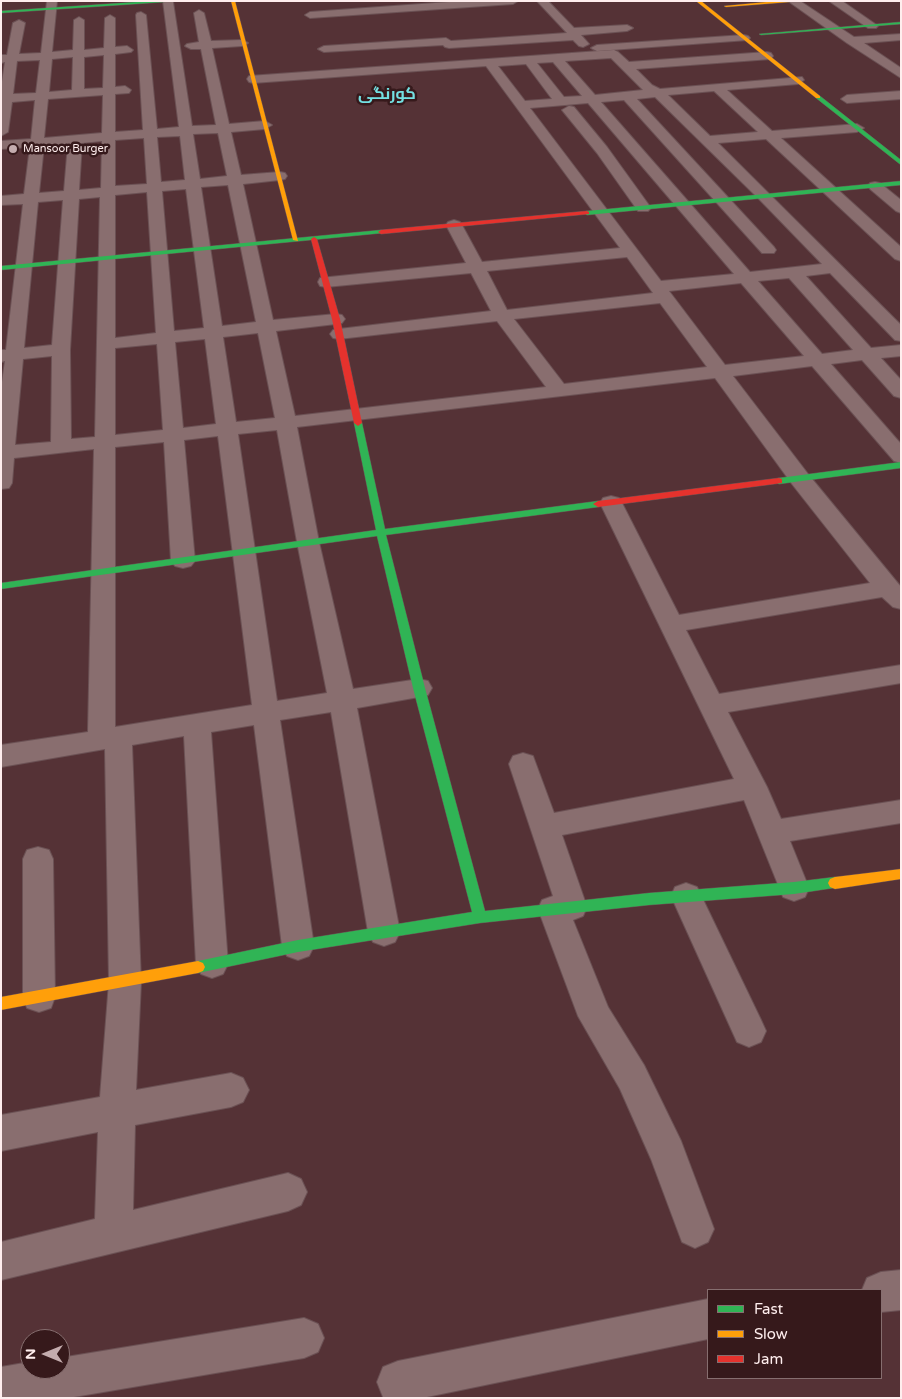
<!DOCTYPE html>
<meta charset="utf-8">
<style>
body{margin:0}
#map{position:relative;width:902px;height:1399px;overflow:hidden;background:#553236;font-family:"Varela Round",sans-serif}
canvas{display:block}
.frame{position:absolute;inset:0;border:2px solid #fee;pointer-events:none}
.legend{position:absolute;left:707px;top:1289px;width:175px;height:90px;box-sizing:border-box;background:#36191b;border:1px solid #866e6f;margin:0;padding:6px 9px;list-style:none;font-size:15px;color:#fee}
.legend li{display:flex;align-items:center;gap:10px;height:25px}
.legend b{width:25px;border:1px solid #866e6f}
.north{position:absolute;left:20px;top:1329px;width:50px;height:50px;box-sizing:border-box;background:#36191b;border:1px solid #866e6f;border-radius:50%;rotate:270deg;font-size:14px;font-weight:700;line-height:20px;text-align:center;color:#fee}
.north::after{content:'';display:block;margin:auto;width:18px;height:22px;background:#c4acae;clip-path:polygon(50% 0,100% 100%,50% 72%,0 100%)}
</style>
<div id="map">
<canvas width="902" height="1399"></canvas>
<div class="frame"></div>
<ul class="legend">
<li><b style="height:6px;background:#30b455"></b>Fast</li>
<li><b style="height:6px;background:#ff9f0a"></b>Slow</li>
<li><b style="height:6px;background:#e5322d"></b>Jam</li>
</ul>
<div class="north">N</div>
</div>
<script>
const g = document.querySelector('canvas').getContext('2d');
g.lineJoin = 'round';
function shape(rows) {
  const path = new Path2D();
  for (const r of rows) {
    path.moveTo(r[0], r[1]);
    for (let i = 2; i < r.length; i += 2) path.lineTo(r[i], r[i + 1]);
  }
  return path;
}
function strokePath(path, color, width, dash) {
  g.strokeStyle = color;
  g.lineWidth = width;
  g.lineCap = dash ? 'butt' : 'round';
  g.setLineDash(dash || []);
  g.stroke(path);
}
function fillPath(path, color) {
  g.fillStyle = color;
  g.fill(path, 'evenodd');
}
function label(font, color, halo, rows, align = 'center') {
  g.font = font + ' "Varela Round",Cairo,sans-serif';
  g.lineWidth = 5;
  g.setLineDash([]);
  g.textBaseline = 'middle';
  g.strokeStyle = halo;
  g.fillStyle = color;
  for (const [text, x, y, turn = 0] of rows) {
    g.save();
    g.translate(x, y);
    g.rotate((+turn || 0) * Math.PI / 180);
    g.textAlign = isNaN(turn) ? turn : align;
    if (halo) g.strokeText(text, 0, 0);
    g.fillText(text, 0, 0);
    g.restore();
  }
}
const street = shape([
 [47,1,57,1,52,52,73,50,74,20,79,17,84,20,84,50,104,48,105,18,110,15,115,18,115,47,127,46,133,50,131,52,115,54,115,87,125,86,131,90,129,93,115,94,115,132,143,130,136,15,137,13,141,12,146,15,157,129,179,127,163,1,173,2,192,126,216,125,201,49,191,49,185,46,187,44,199,42,194,13,199,10,204,13,211,41,242,40,248,43,242,46,212,48,229,124,265,121,272,125,265,129,231,132,241,175,280,172,285,173,287,176,285,179,280,180,243,184,273,320,336,314,342,315,345,319,342,323,336,324,276,331,295,416,546,387,497,321,339,339,333,338,330,334,333,330,339,329,491,311,471,273,326,287,320,286,318,282,320,278,466,263,446,225,448,222,454,220,460,222,462,225,482,262,620,248,486,66,253,83,249,82,247,79,249,76,614,50,618,52,629,62,767,52,771,53,773,56,771,59,636,69,652,85,660,89,802,77,804,80,798,84,727,90,772,131,857,124,864,128,857,132,781,138,901,247,901,261,895,259,766,139,718,143,901,325,901,341,895,340,830,273,806,276,871,348,901,345,901,356,881,358,901,380,901,398,894,396,862,360,831,364,901,444,901,463,894,461,812,366,733,376,808,474,901,587,901,609,893,607,882,597,686,630,719,694,901,665,901,683,728,712,767,787,781,819,901,800,901,823,790,841,809,888,805,897,794,901,783,897,744,800,562,835,587,907,583,916,573,920,608,1007,644,1065,681,1141,714,1229,708,1242,695,1248,682,1242,651,1159,620,1089,578,1016,538,909,542,900,553,896,509,764,513,756,523,753,533,756,554,813,734,779,600,503,603,498,611,496,619,498,622,503,679,615,870,583,792,484,715,378,297,427,319,542,353,689,419,679,428,681,432,688,428,695,419,697,357,708,400,932,395,942,384,946,373,942,368,932,331,712,280,720,314,946,309,956,298,960,287,956,282,946,254,725,211,732,228,964,223,974,212,978,201,974,196,964,184,736,132,745,141,982,136,1090,231,1073,243,1078,249,1090,243,1102,231,1107,135,1125,133,1210,288,1173,301,1179,307,1192,301,1205,288,1211,1,1280,1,1242,95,1219,98,1132,1,1151,1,1115,100,1097,109,982,105,749,1,767,1,745,88,732,94,449,14,458,12,483,9,488,1,489,1,389,5,361,1,362,1,350,6,350,23,204,1,205,1,196,24,194,30,147,1,149,1,141,31,139,35,100,12,102,8,132,1,136,1,88,5,62,1,63,1,55,7,55,13,23,19,20,25,23,19,54,41,53,47,1],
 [104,55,103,88,84,89,84,57,104,55],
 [73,57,72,90,49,92,52,59,73,57],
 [611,58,643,90,595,95,565,61,611,58],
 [40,60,36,93,13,94,17,61,40,60],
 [553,62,582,96,564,97,537,63,553,62],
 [526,64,552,99,525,101,498,66,526,64],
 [714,91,758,132,710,136,668,95,714,91],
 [103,95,102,133,44,138,48,99,103,95],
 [655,97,759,199,822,264,750,272,601,102,624,100,762,253,774,253,776,250,774,247,637,99,655,97],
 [588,103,734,274,661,281,530,108,588,103],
 [218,133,227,176,200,179,193,134,218,133],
 [180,136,185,180,161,182,157,137,180,136],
 [144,138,147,184,115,186,115,140,144,138],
 [102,141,101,188,79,190,82,143,102,141],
 [68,144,64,191,39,193,44,146,68,144],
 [228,185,256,322,222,326,201,187,228,185],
 [186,189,204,328,174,331,162,191,186,189],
 [147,192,156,333,115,338,115,195,147,192],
 [100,197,95,437,71,439,70,350,79,199,100,197],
 [63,200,52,345,24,348,38,202,63,200],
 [627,257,653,293,507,310,487,271,627,257],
 [789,278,853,350,822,354,758,281,789,278],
 [741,283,804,356,725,365,669,291,741,283],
 [660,303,707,367,564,384,514,319,660,303],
 [258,333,275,418,236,422,223,337,258,333],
 [205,339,216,424,183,428,175,342,205,339],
 [157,344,163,430,115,435,115,348,157,344],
 [52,356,51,442,15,445,23,359,52,356],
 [277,430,297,542,327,693,277,701,238,434,277,430],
 [218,436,252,705,115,727,115,447,164,442,171,561,175,566,183,568,191,566,195,561,184,440,218,436],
 [463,1,518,1,513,4,310,18,305,15,310,12,463,1],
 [537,1,548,1,574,28,627,25,633,28,627,31,581,35,589,44,583,47,579,46,573,40,449,48,445,47,443,45,324,52,318,49,324,46,446,38,451,41,567,33,537,1],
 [788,1,800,1,854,37,901,34,901,40,864,43,901,68,901,78,847,43,788,1],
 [829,1,842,1,878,26,876,28,868,28,829,1],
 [744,35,748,36,750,38,748,40,597,51,591,48,597,45,744,35],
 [901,91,901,99,847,103,841,99,847,95,901,91],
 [569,106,574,107,607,147,651,208,648,211,638,211,597,153,562,110,569,106],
 [875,182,880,183,901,200,901,213,896,211,870,189,868,186,870,183,875,182],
 [38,847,49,850,53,859,55,997,51,1008,39,1012,27,1008,23,997,23,859,27,850,38,847],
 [686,883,697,887,761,1020,766,1031,761,1042,749,1047,737,1042,671,896,675,887,686,883],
 [901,1270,901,1310,881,1312,881,1290,862,1290,867,1278,881,1272,901,1270],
 [708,1299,708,1339,422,1398,386,1398,383,1397,377,1382,383,1367,398,1361,708,1299],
 [304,1318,318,1324,324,1338,318,1352,304,1358,68,1398,1,1398,1,1367,30,1362,30,1369,60,1369,60,1358,304,1318]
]);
const fast = shape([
 [152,1,180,1,1,13,1,11,152,1],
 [901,22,901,24,761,35,759,34,901,22],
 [816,96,820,96,901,160,901,165,816,98,816,96],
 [901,181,901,185,587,215,584,213,587,211,901,181],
 [381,230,383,231,383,233,1,270,1,266,381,230],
 [358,420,362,423,385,529,598,501,603,504,598,507,386,535,425,688,485,911,649,893,794,882,835,877,840,879,842,883,840,887,794,894,649,905,480,923,298,952,198,973,193,971,191,967,193,963,198,961,298,940,472,912,413,688,377,536,1,589,1,583,376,530,354,423,358,420],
 [901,462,901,468,779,484,774,481,779,478,901,462]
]);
const slow = shape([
 [231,1,235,1,298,241,293,240,231,1],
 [696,1,701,1,820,96,820,98,816,98,696,1],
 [777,1,803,1,726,7,724,6,777,1],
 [901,869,901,879,835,889,830,887,828,883,830,879,835,877,901,869],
 [198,961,203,963,205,967,203,971,198,973,1,1010,1,997,198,961]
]);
const jam = shape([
 [587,211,589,212,589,214,381,234,378,232,381,230,587,211],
 [314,237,317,239,340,319,362,423,358,426,354,423,332,319,311,239,314,237],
 [779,478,782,479,782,483,598,507,593,504,598,501,779,478]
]);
strokePath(street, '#6b5154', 2);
strokePath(fast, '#6b5154', 1);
strokePath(slow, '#6b5154', 1);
strokePath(jam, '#6b5154', 1);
fillPath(street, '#896e6f');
fillPath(fast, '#30b455');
fillPath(slow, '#ff9f0a');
fillPath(jam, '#e5322d');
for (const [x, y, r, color] of [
 [13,149,5,"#c4acae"]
]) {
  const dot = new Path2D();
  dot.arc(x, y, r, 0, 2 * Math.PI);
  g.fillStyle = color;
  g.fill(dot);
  strokePath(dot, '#36191b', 2);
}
label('11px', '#fee', '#36191b', [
 ["Mansoor Burger",23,149]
], 'left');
label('bold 16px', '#73e0e2', '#36191b', [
 ["کورنگی",387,95]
]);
</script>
